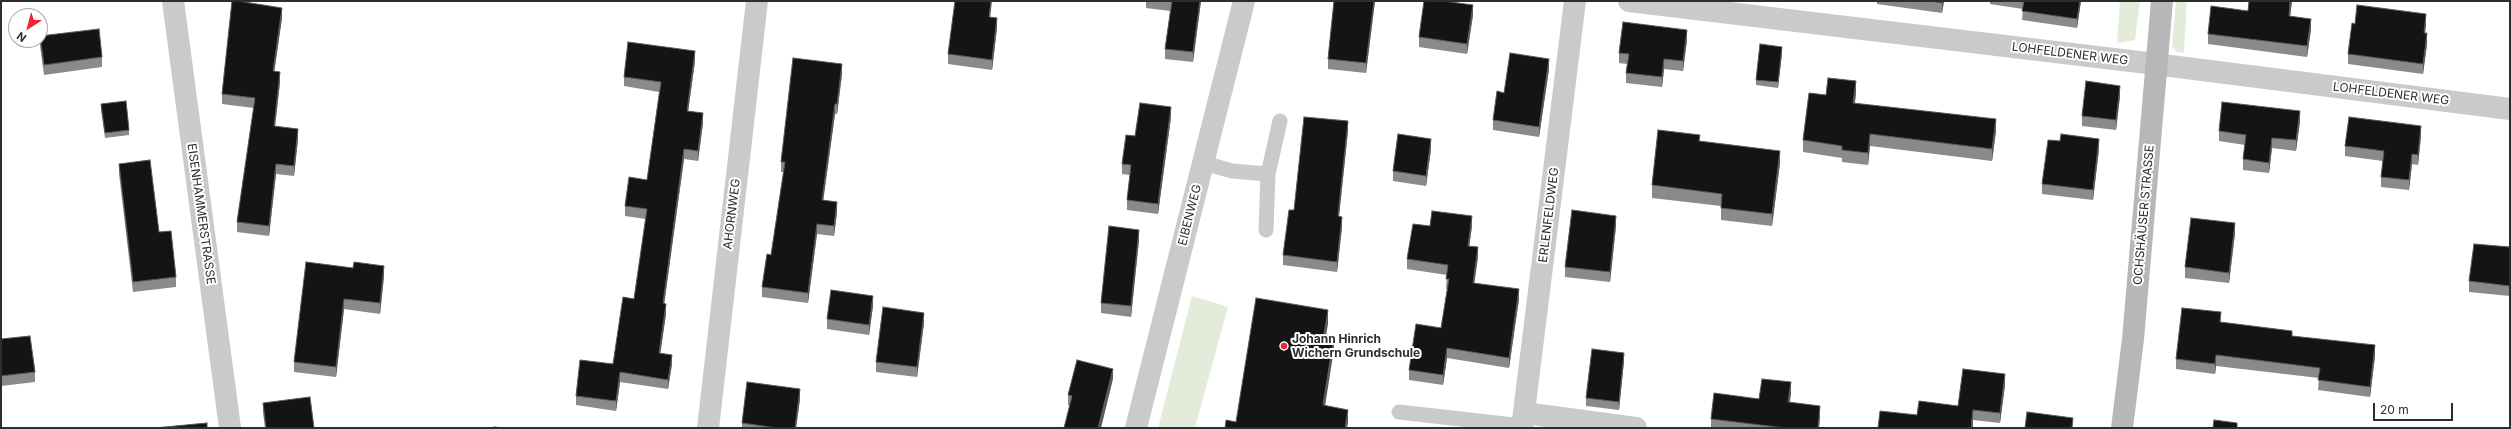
<!DOCTYPE html>
<html>
<head>
<meta charset="utf-8">
<style>
  body { margin:0 }
  #map { position:relative; width:2511px; height:429px; overflow:hidden; background:#fff; font-family:Inter,sans-serif }
  canvas { display:block }
  .frame { position:absolute; inset:0; border:2px solid #2d2d2d; pointer-events:none }
  .north { position:absolute; left:8px; top:8px; width:40px; height:40px; box-sizing:border-box; background:#fff; border:1px solid #ababab; border-radius:50%; rotate:216deg; font-size:11px; font-weight:700; line-height:16px; text-align:center; color:#2d2d2d }
  .north::after { content:''; display:block; margin:auto; width:14px; height:18px; background:#f02432; clip-path:polygon(50% 0,100% 100%,50% 72%,0 100%) }
  .scale { position:absolute; left:2373px; top:403px; width:80px; height:18px; box-sizing:border-box; border:2px solid #2d2d2d; border-top:0; padding-left:5px; font-size:12px; line-height:14px; white-space:nowrap; color:#2d2d2d; -webkit-text-stroke:3px #fff; paint-order:stroke }
</style>
</head>
<body>
<div id="map">
<canvas width="2511" height="429"></canvas>
<div class="frame"></div>
<div class="north">N</div>
<div class="scale">20 m</div>
</div>
<script>
const c = document.querySelector('canvas').getContext('2d');
c.lineJoin = 'round';
function fill(path, color) { c.fillStyle = color; c.fill(path, 'evenodd'); }
const toPath = rows => new Path2D(rows.map(r => 'M' + r).join(''));
function stroke(path, color, width, dash) { c.strokeStyle = color; c.lineWidth = width; c.lineCap = dash ? 'butt' : 'round'; c.setLineDash(dash || []); c.stroke(path); }
function drawText(font, color, halo, rows, align = 'center') {
  c.font = font + ' Inter,sans-serif'; c.lineWidth = 4; c.setLineDash([]); c.textBaseline = 'middle'; c.strokeStyle = halo; c.fillStyle = color; for (const [text, x, y, turn = 0] of rows) {
    c.save(); c.translate(x, y); c.rotate((+turn || 0) * Math.PI / 180); c.textAlign = isNaN(turn) ? turn : align; if (halo) c.strokeText(text, 0, 0); c.fillText(text, 0, 0); c.restore();
  }
}
fill(toPath([
  [2120,1,2140,1,2135,40,2117,43],
  [2176,1,2187,1,2184,53,2177,52,2172,47],
  [1192,296,1228,307,1195,428,1158,428]
]), '#e3ecda');
stroke(toPath([
  [1204,163,1232,171,1268,174,1280,121],
  [1266,230,1268,174],
  [1399,412,1522,426]
]), '#cacaca', 15);
stroke(toPath([
  [173,1,230,428],
  [1629,1,2139,62,2510,109],
  [1524,413,1636,428],
  [708,428,757,1],
  [1136,428,1244,1],
  [1522,428,1575,1]
]), '#cacaca', 22);
stroke(toPath([
  [2122,428,2133,339,2162,1]
]), '#b7b7b7', 22);
fill(toPath([
  [1146,1,1201,1,1193,62,1165,59,1165,49,1170,11,1146,8],
  [1334,1,1375,1,1366,73,1328,69,1328,59],
  [1877,1,1944,1,1942,13,1877,4],
  [1990,1,2081,1,2077,28,2022,20,2023,9,1990,4],
  [2249,1,2292,1,2290,16,2311,29,2307,57,2208,44,2208,34,2248,11],
  [1473,15,1467,54,1419,47,1419,37],
  [990,17,997,28,992,70,948,64,948,54],
  [282,18,274,71,280,82,275,126,298,139,294,176,276,174,269,236,237,232,237,222,254,108,222,104,222,94],
  [2355,24,2426,24,2425,33,2427,44,2423,74,2348,64,2348,54],
  [40,36,102,57,102,67,44,75,40,46],
  [1687,40,1683,71,1664,69,1662,87,1626,83,1626,73,1627,64,1619,63,1619,53],
  [1782,53,1778,88,1756,85,1756,80],
  [695,61,688,111,703,123,698,161,684,159,664,303,666,314,660,353,672,364,668,389,620,382,616,411,576,405,576,396,613,364,634,299,646,219,625,216,625,206,647,180,659,92,624,86,624,77],
  [1549,69,1539,137,1493,130,1493,120,1504,93],
  [842,74,837,114,835,114,823,200,837,212,834,236,817,234,808,303,762,297,762,287,771,255,784,172,781,172,781,162],
  [1856,93,1855,103,1996,131,1992,161,1870,146,1868,165,1842,162,1842,158,1803,152,1803,140,1826,95],
  [2120,96,2116,130,2082,126,2082,116],
  [101,104,129,130,129,135,105,138,101,110],
  [1171,117,1158,214,1127,210,1127,200,1130,175,1122,174,1122,164],
  [2300,121,2296,151,2272,148,2269,173,2243,170,2243,159,2245,145,2219,141,2219,131],
  [1348,131,1339,216,1342,227,1337,272,1283,265,1283,255,1294,210],
  [2421,136,2418,165,2412,164,2409,190,2381,187,2381,177,2383,161,2345,156,2345,146],
  [1700,141,1780,163,1772,226,1721,220,1721,206,1652,198,1652,185],
  [1431,149,1426,186,1393,181,1393,171],
  [2099,149,2093,200,2042,194,2042,184],
  [119,164,159,232,176,277,176,287,133,292,119,174],
  [1430,226,1472,226,1469,246,1478,257,1474,283,1519,299,1509,368,1447,358,1443,385,1409,380,1409,370,1441,328,1447,289,1446,289,1447,275,1407,269,1407,259],
  [1616,226,1610,282,1565,277,1565,267],
  [2235,233,2229,283,2185,278,2185,267],
  [1139,240,1131,317,1101,313,1101,303],
  [2510,247,2510,296,2469,292,2469,281],
  [353,268,384,276,380,314,344,309,336,377,294,372,294,362],
  [873,306,869,335,827,329,827,319],
  [2221,322,2292,336,2375,356,2370,397,2318,390,2319,378,2216,366,2215,374,2176,369,2176,359],
  [924,323,917,377,876,372,876,362],
  [1,339,35,372,35,382,1,386],
  [1624,361,1619,410,1586,406,1586,398],
  [1113,379,1070,406,1068,405,1068,395],
  [2005,385,2000,423,1973,420,1973,428,1878,428,1917,415,1958,406],
  [1791,393,1790,402,1820,416,1819,428,1711,428,1711,419,1759,399],
  [800,399,796,428,742,428,742,423],
  [263,403,314,428,265,428,263,413]
]), '#8a8a8a');
fill(toPath([
  [991,1,992,1,989,27,989,17],
  [1200,1,1201,1,1193,62,1193,52],
  [1374,1,1375,1,1366,73,1366,63],
  [1942,1,1944,1,1942,13],
  [2080,1,2081,1,2077,28,2077,19],
  [2290,1,2292,1,2289,26,2289,16],
  [1473,5,1473,15,1467,54,1467,44],
  [282,8,282,18,273,81,273,71],
  [2426,14,2426,24,2424,43,2424,33],
  [997,18,997,28,992,70,992,60],
  [2311,19,2311,29,2307,57,2307,46],
  [1687,30,1687,40,1683,71,1683,61],
  [2427,33,2427,44,2423,74,2423,64],
  [1782,47,1782,53,1778,88,1778,82],
  [695,51,695,61,687,120,687,111],
  [1549,59,1549,69,1539,137,1539,127],
  [1664,59,1664,69,1662,87,1662,77],
  [842,64,842,74,837,114,837,104],
  [280,72,280,82,274,136,274,126],
  [1856,81,1856,93,1853,115,1853,103],
  [2120,86,2120,96,2116,130,2116,120],
  [835,104,835,114,822,210,822,200],
  [1171,107,1171,117,1158,214,1158,204],
  [2300,111,2300,121,2296,151,2296,140],
  [703,113,703,123,698,161,698,151],
  [1996,119,1996,131,1992,161,1992,149],
  [1348,121,1348,131,1338,226,1338,216],
  [2421,126,2421,136,2418,165,2418,155],
  [298,129,298,139,294,176,294,166],
  [1870,134,1870,146,1868,165,1868,153],
  [2272,138,2272,148,2269,173,2269,163],
  [1431,139,1431,149,1426,186,1426,176],
  [2099,139,2099,149,2093,200,2093,190],
  [684,149,684,159,663,313,663,303],
  [1780,151,1780,163,1772,226,1772,214],
  [2412,154,2412,164,2409,190,2409,180],
  [276,164,276,174,269,236,269,226],
  [837,202,837,212,834,236,834,226],
  [1472,216,1472,226,1468,256,1468,246],
  [1616,216,1616,226,1610,282,1610,272],
  [1342,217,1342,227,1337,272,1337,262],
  [2235,223,2235,233,2229,283,2229,273],
  [817,224,817,234,808,303,808,293],
  [1139,230,1139,240,1131,317,1131,306],
  [1478,247,1478,257,1473,293,1473,283],
  [384,266,384,276,380,314,380,303],
  [1519,289,1519,299,1509,368,1509,358],
  [873,296,873,306,869,335,869,325],
  [344,299,344,309,336,377,336,367],
  [666,304,666,314,659,363,659,353],
  [1328,310,1328,324,1324,347,1324,334],
  [924,313,924,323,917,377,917,367],
  [1334,336,1334,349,1323,419,1323,405],
  [2375,345,2375,356,2370,397,2370,387],
  [1447,348,1447,358,1443,385,1443,375],
  [1624,353,1624,361,1619,410,1619,402],
  [672,355,672,364,668,389,668,380],
  [2216,355,2216,366,2215,374,2215,364],
  [1113,369,1113,379,1101,428,1098,428],
  [620,372,620,382,616,411,616,401],
  [2005,374,2005,385,2000,423,2000,413],
  [1791,382,1791,393,1788,412,1788,402],
  [800,389,800,399,796,428,795,428],
  [1820,406,1820,416,1819,428,1818,428],
  [1348,410,1348,423,1347,428,1345,428],
  [1973,410,1973,428,1971,428]
]), '#5a5a5a');
const building = toPath([
  [232,1,238,1,282,8,273,71,280,72,274,126,298,129,294,166,276,164,269,226,237,222,255,98,222,94,232,1],
  [955,1,991,1,989,17,997,18,992,60,948,54,955,1],
  [1170,1,1200,1,1193,52,1165,49,1172,1,1170,1],
  [1334,1,1374,1,1366,63,1328,59,1334,1],
  [1424,1,1443,1,1473,5,1467,44,1419,37,1424,1],
  [1930,1,1942,1,1942,3,1930,1],
  [2024,1,2080,1,2077,19,2022,11,2024,1],
  [2249,1,2290,1,2289,16,2311,19,2307,46,2208,34,2211,6,2248,11,2249,1],
  [2357,5,2426,14,2424,33,2427,33,2423,64,2348,54,2352,23,2355,24,2357,5],
  [1623,22,1687,30,1683,61,1664,59,1662,77,1626,73,1629,54,1619,53,1623,22],
  [99,29,102,57,44,65,40,36,99,29],
  [628,42,695,51,687,111,703,113,698,151,684,149,663,303,666,304,659,353,672,355,668,380,620,372,616,401,576,396,580,360,613,364,623,297,634,299,647,209,625,206,629,177,647,180,661,82,624,77,628,42],
  [1760,44,1782,47,1778,82,1756,80,1760,44],
  [1510,53,1549,59,1539,127,1493,120,1497,91,1504,93,1510,53],
  [793,58,842,64,837,104,835,104,822,200,837,202,834,226,817,224,808,293,762,287,767,254,771,255,785,162,781,162,793,58],
  [1828,78,1856,81,1853,103,1996,119,1992,149,1870,134,1868,153,1842,150,1842,146,1803,140,1809,93,1826,95,1828,78],
  [2086,81,2120,86,2116,120,2082,116,2086,81],
  [126,101,129,130,105,133,101,104,126,101],
  [2222,102,2300,111,2296,140,2272,138,2269,163,2243,159,2246,135,2219,131,2222,102],
  [1140,103,1171,107,1158,204,1127,200,1131,165,1122,164,1126,135,1135,136,1140,103],
  [1304,117,1348,121,1338,216,1342,217,1337,262,1283,255,1289,210,1294,210,1304,117],
  [2349,117,2421,126,2418,155,2412,154,2409,180,2381,177,2384,151,2345,146,2349,117],
  [1658,130,1700,135,1699,141,1780,151,1772,214,1721,208,1722,194,1652,185,1658,130],
  [1398,134,1431,139,1426,176,1393,171,1398,134],
  [2061,134,2099,139,2093,190,2042,184,2048,140,2060,141,2061,134],
  [150,160,159,232,171,231,176,277,133,282,119,164,150,160],
  [1572,210,1616,216,1610,272,1565,267,1572,210],
  [1432,211,1472,216,1468,246,1478,247,1473,283,1519,289,1509,358,1447,348,1443,375,1409,370,1416,324,1441,328,1449,279,1446,279,1448,265,1407,259,1413,224,1430,226,1432,211],
  [2191,218,2235,223,2229,273,2185,267,2191,218],
  [1109,226,1139,230,1131,306,1101,303,1109,226],
  [2474,244,2510,247,2510,286,2469,281,2474,244],
  [306,262,353,268,354,262,384,266,380,303,344,299,336,367,294,362,306,262],
  [831,290,873,296,869,325,827,319,831,290],
  [1256,298,1328,310,1324,334,1334,336,1323,405,1348,410,1345,428,1225,428,1226,420,1236,422,1256,298],
  [883,307,924,313,917,367,876,362,883,307],
  [2182,308,2221,312,2220,322,2292,331,2292,336,2375,345,2370,387,2318,380,2320,368,2216,355,2215,364,2176,359,2182,308],
  [30,336,35,372,1,376,1,339,30,336],
  [1592,349,1624,353,1619,402,1586,398,1592,349],
  [1077,360,1113,369,1098,428,1064,428,1072,396,1068,395,1077,360],
  [1963,369,2005,374,2000,413,1973,410,1971,428,1878,428,1880,411,1917,415,1919,401,1958,406,1963,369],
  [1762,379,1791,382,1788,402,1820,406,1818,428,1785,428,1711,419,1714,393,1759,399,1762,379],
  [747,382,800,389,795,428,777,428,742,423,747,382],
  [310,397,314,428,266,428,263,403,310,397],
  [2027,412,2073,418,2072,428,2025,428,2027,412],
  [2214,420,2237,423,2237,428,2213,428,2214,420],
  [207,423,207,428,154,428,207,423],
  [494,427,504,428,494,428,494,427]
]);
fill(building, '#141414');
stroke(building, '#5a5a5a', 1);
for (const [x, y, r, color] of [
  [1284,346,4,"#f02432"]
]) { const dot = new Path2D(); dot.arc(x, y, r, 0, 2 * Math.PI); c.fillStyle = color; c.fill(dot); stroke(dot, '#fff', 1.5); }
drawText('12px', '#2d2d2d', '#fff', [
  ["LOHFELDENER WEG",2070,54,7],
  ["LOHFELDENER WEG",2391,94,7],
  ["EISENHAMMERSTRASSE",201,214,82],
  ["AHORNWEG",732,214,-83],
  ["EIBENWEG",1190,215,-76],
  ["ERLENFELDWEG",1549,215,-83],
  ["OCHSHÄUSER STRASSE",2144,215,-85]
]);
drawText('bold 12px', '#2d2d2d', '#fff', [
  ["Johann Hinrich",1292,339],
  ["Wichern Grundschule",1292,353]
], 'left');
</script>
</body>
</html>
